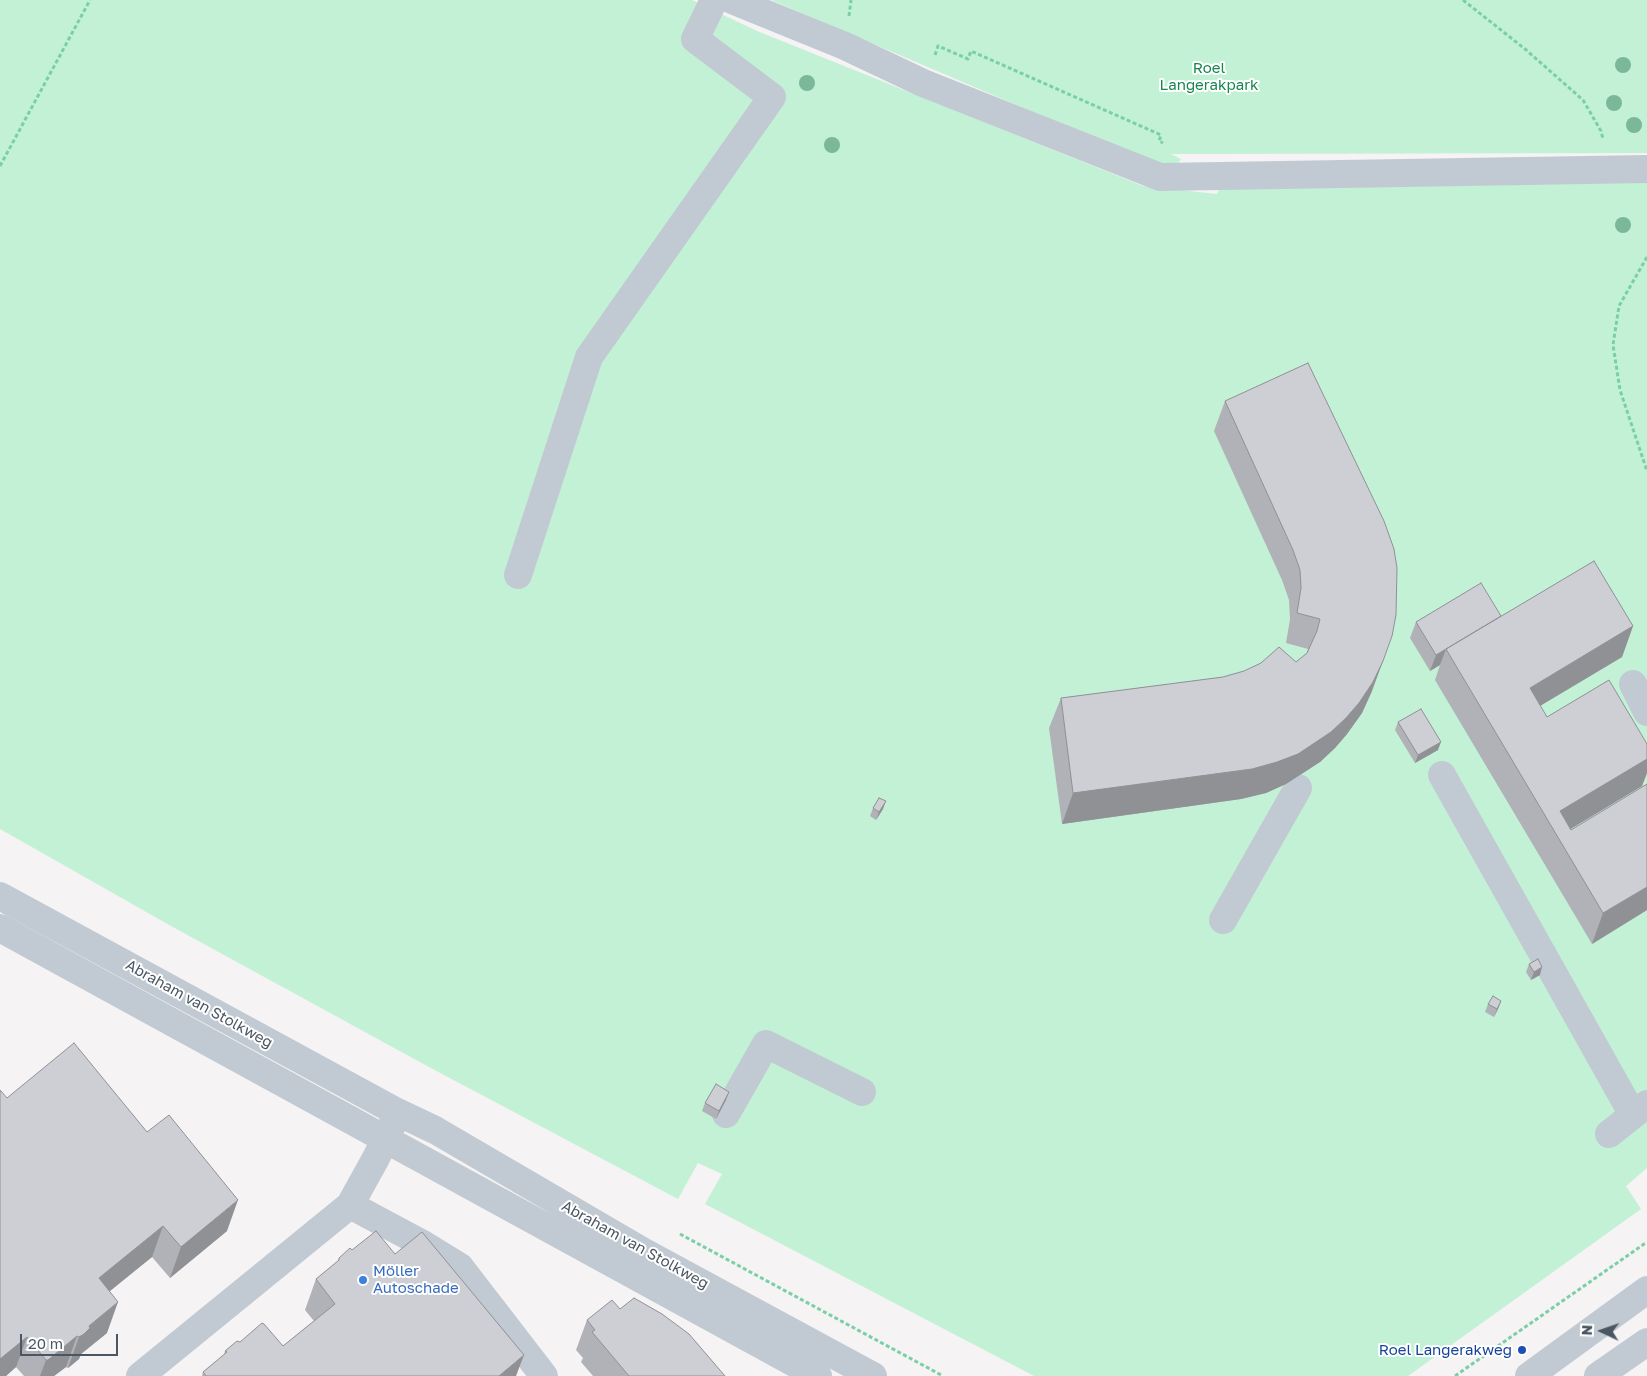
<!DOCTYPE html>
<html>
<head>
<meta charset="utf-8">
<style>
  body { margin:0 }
  #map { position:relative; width:1647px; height:1376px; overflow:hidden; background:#f5f3f3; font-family:"Golos Text",sans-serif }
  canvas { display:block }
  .north { position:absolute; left:1577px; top:1306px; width:50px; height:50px; -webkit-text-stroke:4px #fff; paint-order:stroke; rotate:273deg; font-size:14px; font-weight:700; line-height:20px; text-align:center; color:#4a5661 }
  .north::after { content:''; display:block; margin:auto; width:18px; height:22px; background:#4a5661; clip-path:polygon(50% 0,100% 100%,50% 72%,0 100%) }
  .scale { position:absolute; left:20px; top:1334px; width:98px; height:22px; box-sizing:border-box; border:2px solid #4a5661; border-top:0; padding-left:6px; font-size:15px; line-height:18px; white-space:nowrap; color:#4a5661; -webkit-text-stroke:4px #fff; paint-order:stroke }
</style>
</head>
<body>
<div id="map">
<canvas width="1647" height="1376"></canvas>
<div class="north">N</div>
<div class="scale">20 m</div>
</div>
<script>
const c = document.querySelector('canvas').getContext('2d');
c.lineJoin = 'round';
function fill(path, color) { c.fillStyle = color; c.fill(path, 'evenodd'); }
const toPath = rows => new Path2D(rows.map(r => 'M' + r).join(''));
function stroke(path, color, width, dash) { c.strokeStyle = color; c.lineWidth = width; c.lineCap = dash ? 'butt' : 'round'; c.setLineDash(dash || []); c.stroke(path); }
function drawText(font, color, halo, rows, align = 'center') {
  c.font = font + ' "Golos Text",sans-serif'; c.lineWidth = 4; c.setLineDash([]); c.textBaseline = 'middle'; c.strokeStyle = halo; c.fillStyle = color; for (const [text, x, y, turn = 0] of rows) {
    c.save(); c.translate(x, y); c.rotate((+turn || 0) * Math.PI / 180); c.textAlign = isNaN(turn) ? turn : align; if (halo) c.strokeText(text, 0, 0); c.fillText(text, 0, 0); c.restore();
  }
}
fill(toPath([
  [0,0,692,0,757,31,1143,186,1217,194,1223,182,1647,180,1647,1168,1626,1186,1641,1209,1408,1376,1034,1376,705,1204,722,1174,698,1163,678,1199,429,1067,171,926,0,829],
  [771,0,1647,0,1647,153,1171,154,1181,159,1173,172]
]), '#c3f1d5');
stroke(toPath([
  [1463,0,1525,49,1583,100,1601,131,1603,139],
  [849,16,851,0],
  [935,55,938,46,968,59,971,51,1161,135,1159,141,1163,143],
  [0,166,90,0],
  [1647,257,1619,306,1613,345,1620,390,1647,471],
  [680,1234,943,1376],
  [1455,1376,1647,1242]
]), '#7ad0a6', 3, [4, 2.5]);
stroke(toPath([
  [732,0,845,46,923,83,1160,177,1647,169],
  [518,575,589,357,772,97,695,39,714,0],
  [1633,684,1647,712],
  [1442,775,1633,1115],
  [0,896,397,1112,435,1130,644,1252,873,1376],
  [1223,920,1298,788],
  [0,928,818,1376],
  [726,1114,766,1044,862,1092],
  [1609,1134,1647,1104],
  [350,1205,421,1243,460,1267,544,1376],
  [140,1376,350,1205,376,1158,393,1123],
  [1529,1376,1647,1290],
  [1598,1376,1647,1342]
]), '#c1cad2', 28);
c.fillStyle = '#7bb799';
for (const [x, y] of [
  [1623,65],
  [807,83],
  [1614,103],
  [1634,125],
  [832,145],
  [1623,225]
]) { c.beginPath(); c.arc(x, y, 8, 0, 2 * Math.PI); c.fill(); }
fill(toPath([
  [1225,401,1372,691,1362,713,1347,734,1335,748,1320,762,1286,784,1266,793,1241,799,1062,824,1049,728,1061,698,1223,677,1296,662,1307,653,1308,649,1286,643,1290,619,1289,600,1282,580,1214,431],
  [1501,616,1633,626,1622,657,1540,706,1547,717,1647,744,1647,773,1642,786,1571,829,1647,910,1592,944,1435,680,1440,665,1430,671,1410,638,1416,622],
  [1398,722,1438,750,1415,763,1395,730],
  [873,808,883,809,876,820,870,816],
  [1529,964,1540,975,1531,980,1526,972],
  [1501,1001,1498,1009,1494,1017,1485,1012,1488,1004],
  [7,1098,227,1231,170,1278,152,1257,109,1291,107,1333,81,1354,79,1359,73,1364,68,1368,66,1367,54,1376,24,1376,16,1367,6,1376,0,1376],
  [726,1100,716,1119,702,1111,705,1103],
  [352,1250,395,1254,516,1376,202,1376,203,1372,224,1355,225,1351,240,1342,283,1346,314,1321,305,1310,316,1279,337,1263,339,1258],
  [620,1309,725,1376,593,1376,581,1362,583,1358,576,1350,587,1320]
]), '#b0b2b7');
fill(toPath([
  [1633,626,1622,657,1518,719,1530,688],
  [1446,649,1440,665,1430,671,1436,655],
  [1383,661,1372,691,1362,713,1347,734,1335,748,1320,762,1286,784,1266,793,1241,799,1062,824,1073,793],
  [1441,742,1438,750,1415,763,1418,755],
  [1647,759,1647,773,1642,786,1557,837,1560,811],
  [886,801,883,809,876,820,879,812],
  [1647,887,1647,910,1592,944,1603,913],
  [1542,967,1540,975,1531,980,1534,972],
  [1501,1001,1498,1009,1494,1017,1497,1009],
  [729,1092,726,1100,716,1119,719,1111],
  [238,1200,227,1231,170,1278,181,1247],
  [163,1226,152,1257,88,1309,99,1278],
  [118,1302,107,1333,81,1354,79,1359,68,1368,79,1337,89,1326],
  [77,1336,66,1367,54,1376,40,1376,46,1360],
  [27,1337,16,1367,6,1376,0,1376,0,1359],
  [524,1355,516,1376,499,1376]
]), '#909195');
const building = toPath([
  [1308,363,1384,521,1394,549,1397,568,1396,615,1392,636,1383,661,1373,682,1359,703,1346,718,1331,732,1298,754,1277,762,1252,769,1073,793,1061,698,1223,677,1244,671,1261,663,1279,647,1296,662,1307,653,1317,631,1320,619,1297,613,1301,588,1300,570,1293,550,1225,401,1308,363],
  [1594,561,1633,626,1530,688,1547,717,1609,680,1647,744,1647,759,1560,811,1571,830,1647,784,1647,887,1603,913,1446,649,1594,561],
  [1481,583,1501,616,1436,655,1416,622,1481,583],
  [1421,709,1441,742,1418,755,1398,722,1421,709],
  [879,798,886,801,879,812,873,808,879,798],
  [1538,959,1542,967,1534,972,1529,964,1538,959],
  [1493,996,1501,1001,1497,1009,1488,1004,1493,996],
  [74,1043,147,1132,169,1115,238,1200,181,1247,163,1226,99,1278,118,1302,89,1326,90,1328,84,1334,79,1337,77,1336,48,1360,46,1360,27,1337,0,1359,0,1090,7,1098,74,1043],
  [716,1084,729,1092,719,1111,705,1103,716,1084],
  [376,1231,395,1254,422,1232,524,1355,499,1376,206,1376,203,1372,227,1352,225,1351,237,1341,240,1342,262,1323,264,1324,283,1346,335,1304,316,1279,339,1260,339,1258,350,1248,352,1250,376,1231],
  [634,1298,662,1314,689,1334,725,1376,629,1376,592,1332,595,1330,587,1320,612,1300,620,1309,634,1298]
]);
fill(building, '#cdcfd5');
stroke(building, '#909195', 1);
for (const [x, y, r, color] of [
  [363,1280,5,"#3f7fe0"],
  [1522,1350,5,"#1a4fb4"]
]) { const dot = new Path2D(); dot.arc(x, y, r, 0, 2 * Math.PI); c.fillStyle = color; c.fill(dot); stroke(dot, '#fff', 2); }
drawText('15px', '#17864f', '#fff', [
  ["Roel",1209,68],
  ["Langerakpark",1209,85]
]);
drawText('15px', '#4a5661', '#fff', [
  ["Abraham van Stolkweg",199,1004,29],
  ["Abraham van Stolkweg",635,1245,29]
]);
drawText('15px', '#366cbe', '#fff', [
  ["Möller",373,1271],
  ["Autoschade",373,1288]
], 'left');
drawText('15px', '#164399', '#fff', [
  ["Roel Langerakweg",1512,1350]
], 'right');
</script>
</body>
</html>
